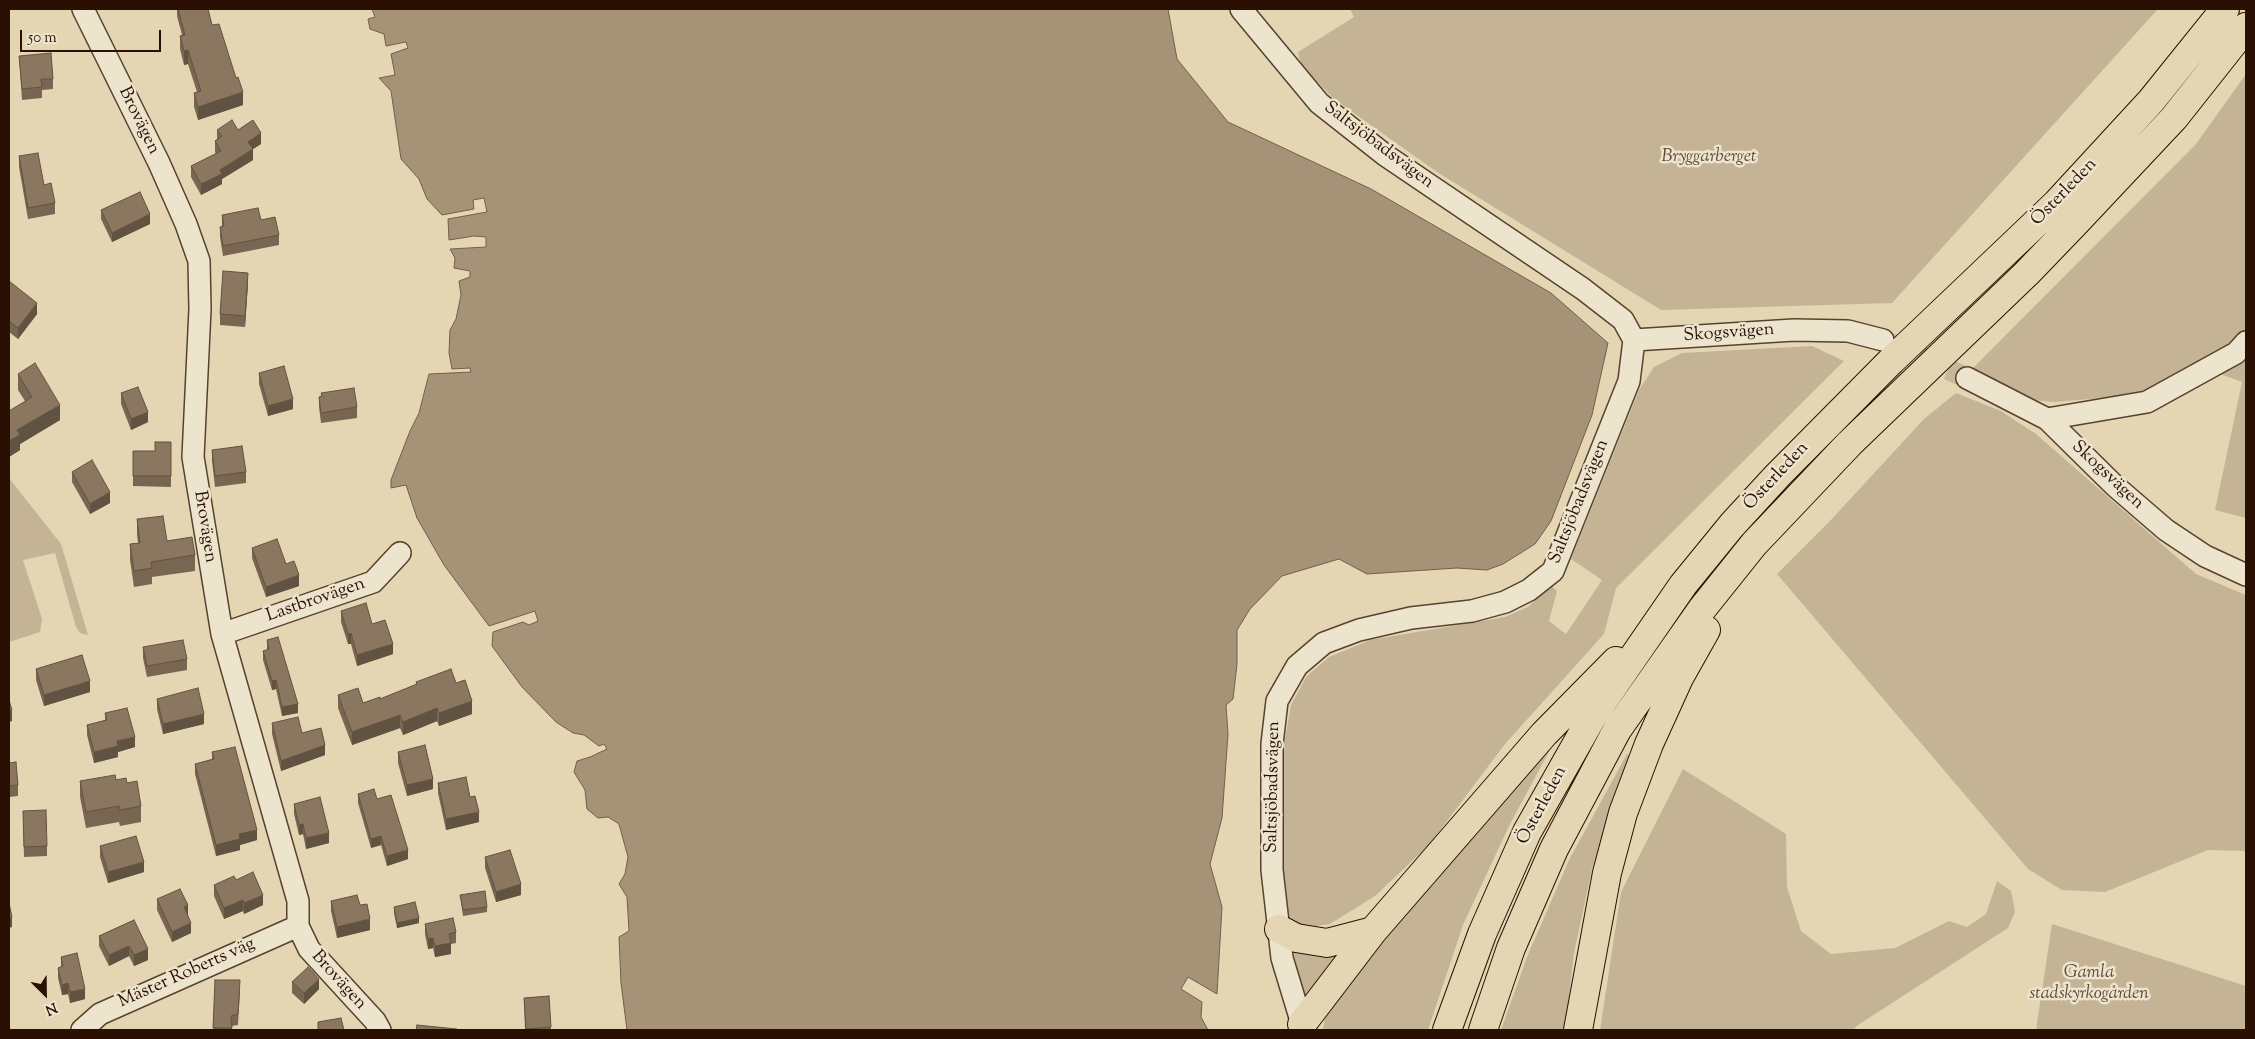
<!DOCTYPE html>
<html>
<head>
<meta charset="utf-8">
<style>
  body { margin:0 }
  #map { position:relative; width:2255px; height:1039px; overflow:hidden; background:#e4d6b3; font-family:"Sorts Mill Goudy",serif }
  canvas { display:block }
  .frame { position:absolute; inset:0; border:10px solid #2a0f03; pointer-events:none }
  .north { position:absolute; left:20px; top:969px; width:50px; height:50px; -webkit-text-stroke:4px #ede4ce; paint-order:stroke; rotate:157deg; font-size:14px; font-weight:700; line-height:20px; text-align:center; color:#2a0f03 }
  .north::after { content:''; display:block; margin:auto; width:18px; height:22px; background:#2a0f03; clip-path:polygon(50% 0,100% 100%,50% 72%,0 100%) }
  .scale { position:absolute; left:20px; top:30px; width:141px; height:22px; box-sizing:border-box; border:2px solid #2a0f03; border-top:0; padding-left:6px; font-size:15px; line-height:18px; white-space:nowrap; color:#2a0f03; -webkit-text-stroke:4px #ede4ce; paint-order:stroke }
</style>
</head>
<body>
<div id="map">
<canvas width="2255" height="1039"></canvas>
<div class="frame"></div>
<div class="north">N</div>
<div class="scale">50 m</div>
</div>
<script>
const c = document.querySelector('canvas').getContext('2d');
c.lineJoin = 'round';
function fill(path, color) { c.fillStyle = color; c.fill(path, 'evenodd'); }
const toPath = rows => new Path2D(rows.map(r => 'M' + r).join(''));
function stroke(path, color, width, dash) { c.strokeStyle = color; c.lineWidth = width; c.lineCap = dash ? 'butt' : 'round'; c.setLineDash(dash || []); c.stroke(path); }
function drawText(font, color, halo, rows, align = 'center') {
  c.font = font + ' "Sorts Mill Goudy",serif'; c.lineWidth = 5; c.setLineDash([]); c.textBaseline = 'middle'; c.strokeStyle = halo; c.fillStyle = color; for (const [text, x, y, turn = 0] of rows) {
    c.save(); c.translate(x, y); c.rotate((+turn || 0) * Math.PI / 180); c.textAlign = isNaN(turn) ? turn : align; if (halo) c.strokeText(text, 0, 0); c.fillText(text, 0, 0); c.restore();
  }
}
fill(toPath([
  [1350,9,2158,9,1892,303,1661,310,1437,172,1334,99,1301,65,1298,52,1354,17],
  [2246,74,2246,330,2231,345,2139,395,2054,402,2031,400,1971,370,2196,144],
  [1812,346,1844,361,1616,588,1604,634,1505,744,1429,845,1375,896,1330,924,1304,928,1291,922,1285,907,1281,793,1285,739,1291,705,1306,677,1329,657,1370,640,1505,617,1528,607,1551,586,1557,591,1549,621,1566,634,1602,580,1571,559,1639,390,1654,367,1682,353],
  [2246,352,2246,518,2215,510,2242,382,2215,372],
  [1956,393,2001,411,2036,434,2196,574,2246,595,2246,851,2208,850,2105,892,2062,890,2028,869,1777,574,1829,522,1924,419],
  [9,478,61,544,88,635,80,633,76,627,55,553,23,560,42,619,40,632,9,642],
  [1548,743,1552,746,1509,826,1463,925,1428,1030,1323,1030,1325,1017,1394,928],
  [1627,754,1632,758,1611,810,1592,869,1574,953,1565,1030,1501,1030,1527,957,1569,860],
  [1683,769,1786,834,1787,887,1801,931,1831,954,1895,948,1949,921,1967,927,1986,914,1997,881,2011,891,2015,912,2008,928,1858,1025,1853,1030,1600,1030,1621,892],
  [2052,924,2246,986,2246,1030,2036,1030],
  [1292,946,1346,949,1306,997,1302,993]
]), '#c4b495');
const water = toPath([
  [372,9,1168,9,1177,59,1228,122,1371,189,1551,293,1608,343,1592,415,1551,521,1535,544,1503,564,1487,570,1457,568,1367,574,1339,559,1282,576,1250,609,1237,630,1237,664,1233,699,1226,705,1228,734,1222,818,1210,864,1222,907,1217,994,1188,977,1181,989,1202,1002,1201,1017,1208,1030,627,1030,621,983,619,937,629,931,627,897,619,884,625,874,628,857,619,824,608,817,598,818,587,809,585,790,574,772,577,761,590,757,607,749,604,744,599,746,584,735,573,733,556,722,522,687,492,646,493,632,523,622,529,625,538,621,535,611,489,626,444,565,417,518,406,485,391,488,391,480,410,431,419,413,429,374,471,372,470,368,452,369,449,353,450,330,456,319,461,295,459,281,470,277,470,271,454,268,455,258,450,249,486,247,486,237,474,236,449,240,448,219,487,212,484,198,473,200,474,209,442,215,427,199,419,179,401,159,391,91,379,78,395,75,391,54,408,48,406,42,386,46,384,34,370,29,368,19,375,17,372,9]
]);
fill(water, '#a59277');
stroke(water, '#745e49', 1);
stroke(toPath([
  [1890,343,1967,378]
]), '#c8b899', 21, [21, 11]);
const minor = toPath([
  [83,9,159,163,186,224,199,261,200,309,193,457,222,634,298,901,298,926,309,949,375,1021,380,1030],
  [1241,9,1319,103,1385,155,1583,289,1623,320,1634,340,1629,381,1553,571,1529,590,1505,602,1472,611,1411,618,1359,630,1324,643,1297,666,1277,701,1272,744,1272,870,1282,958,1302,1024],
  [1634,340,1794,330,1848,331,1883,340],
  [1967,378,2047,419,2115,486,2166,530,2205,556,2246,575],
  [2047,419,2147,402,2236,353,2246,342],
  [222,634,373,582,400,553],
  [82,1030,100,1014,298,926]
]);
const motorway = toPath([
  [1279,929,1296,938,1327,943,1373,931],
  [1302,1024,1373,931,1544,734,1616,661],
  [1447,1030,1482,934,1527,832,1592,717,1683,585,1732,525,1778,475,1891,361,2057,203,2151,101,2225,9],
  [1483,1030,1511,948,1554,849,1617,730,1702,609,1754,544,1850,443,2027,273,2077,221,2174,118,2246,27],
  [1578,1030,1607,873,1623,813,1649,744,1679,678,1706,630]
]);
stroke(minor, '#58412f', 24);
stroke(motorway, '#2a0f03', 30);
stroke(minor, '#ede4ce', 21);
stroke(motorway, '#e4d6b3', 28);
fill(toPath([
  [177,9,208,9,212,25,243,105,198,120,194,107,194,93,197,92,188,64,184,65,180,49,180,36,182,35,177,16],
  [19,56,53,79,53,89,42,90,42,98,22,100],
  [217,130,238,130,261,144,253,149,253,160,222,179,222,184,201,195,191,177,191,166,216,154,215,152,215,141,217,140],
  [19,156,44,185,55,203,55,214,28,219,19,167],
  [101,210,150,224,112,242,101,219],
  [222,215,261,220,279,235,279,245,223,256,220,237,220,227,222,226],
  [9,281,37,314,18,339,9,332],
  [248,283,245,327,220,325,220,314],
  [259,373,293,409,268,416,259,384],
  [18,374,60,420,20,444,20,450,9,457,25,401,18,390],
  [121,393,148,422,131,430,121,404],
  [321,393,357,407,357,418,321,423,319,407,319,397,321,396],
  [171,442,171,487,133,486,133,451,155,451],
  [212,450,246,472,246,483,215,487,212,461],
  [72,472,110,503,90,514,72,482],
  [137,519,167,541,195,555,195,571,152,577,152,584,134,587,130,560,130,544,138,543,137,535],
  [252,548,286,564,299,586,266,597,252,558],
  [341,611,372,624,393,654,357,666,351,644,348,644,341,622],
  [267,640,298,713,282,716,276,689,272,690,263,660,263,651,267,650],
  [143,647,187,659,187,670,147,677,143,658],
  [36,669,90,692,44,706,36,680],
  [416,682,456,683,472,714,439,726,437,721,403,735,400,728,352,745,338,708,338,695,363,703,380,699,416,685],
  [157,699,204,724,163,734,157,709],
  [105,713,135,747,118,752,118,757,94,763,87,735,87,725,105,720],
  [272,723,302,733,325,755,281,771,272,734],
  [212,752,257,840,240,845,240,850,216,856,195,774,195,764,212,759],
  [398,752,433,789,407,796,398,763],
  [9,763,18,785,18,796,9,797],
  [116,780,127,783,141,806,141,822,120,826,119,822,86,828,80,797,80,781],
  [438,783,470,797,479,822,446,830,438,793],
  [358,794,377,799,408,859,387,866,381,845,371,848,358,803],
  [294,804,329,843,306,849,303,834,299,835,294,814],
  [23,811,47,846,47,856,24,857],
  [100,846,144,872,108,883,100,857],
  [485,857,521,895,496,902,485,868],
  [214,885,263,905,244,914,243,911,224,919,214,896],
  [460,895,487,907,487,912,463,916],
  [157,899,188,915,191,933,172,942,157,910],
  [331,901,360,905,370,930,337,938,331,911],
  [394,907,419,923,397,928,394,913],
  [134,920,148,960,134,966,129,956,109,966,99,946,99,936],
  [425,924,456,932,456,943,451,944,451,954,435,957,433,948,428,949,425,934],
  [61,957,85,999,70,1003,68,994,62,995,58,978,58,968,61,967],
  [215,980,240,991,238,1025,232,1026,232,1030,213,1030],
  [292,982,319,989,304,1004,292,993],
  [549,996,551,1030,525,1030,524,998]
]), '#786552');
fill(toPath([
  [188,50,188,64,184,65,184,51],
  [243,92,243,105,198,120,198,107],
  [261,133,261,144,253,149,253,160,222,179,222,184,201,195,201,184,220,170,248,142],
  [150,214,150,224,112,242,112,233],
  [248,273,248,283,245,327,245,316],
  [37,303,37,314,18,339,18,328],
  [293,399,293,409,268,416,268,406],
  [60,405,60,420,20,444,20,450,9,457,9,441,17,430],
  [148,412,148,422,131,430,131,419],
  [110,492,110,503,90,514,90,504],
  [299,575,299,586,266,597,266,587],
  [351,633,351,644,348,644,348,634],
  [393,644,393,654,357,666,357,655],
  [276,680,276,689,272,690,272,681],
  [90,681,90,692,44,706,44,695],
  [472,701,472,714,439,726,439,713],
  [298,704,298,713,282,716,282,707],
  [437,708,437,721,403,735,403,722],
  [12,710,12,721,9,722,9,711],
  [204,714,204,724,163,734,163,724],
  [400,715,400,728,352,745,352,732],
  [135,737,135,747,118,752,118,757,94,763,94,752,117,741],
  [325,745,325,755,281,771,281,761],
  [433,779,433,789,407,796,407,785],
  [479,812,479,822,446,830,446,819],
  [303,824,303,834,299,835,299,825],
  [257,830,257,840,240,845,240,850,216,856,216,845,239,834],
  [329,833,329,843,306,849,306,838],
  [381,836,381,845,371,848,371,839],
  [408,850,408,859,387,866,387,856],
  [144,862,144,872,108,883,108,872],
  [521,884,521,895,496,902,496,892],
  [263,895,263,905,244,914,244,903],
  [243,900,243,911,224,919,224,908],
  [188,905,188,916,184,907],
  [12,917,12,927,9,928,9,918],
  [419,918,419,923,397,928,397,923],
  [370,919,370,930,337,938,337,927],
  [191,923,191,933,172,942,172,932],
  [433,938,433,948,428,949,428,939],
  [451,943,451,954,435,957,435,946],
  [129,946,129,956,109,966,109,955],
  [148,949,148,960,134,966,134,955],
  [319,979,319,989,304,1004,304,993],
  [68,983,68,994,62,995,62,985],
  [85,989,85,999,70,1003,70,992]
]), '#615342');
const building = toPath([
  [178,9,208,9,212,25,219,24,236,78,238,77,243,92,198,107,194,93,201,91,188,50,184,51,180,36,185,35,178,9],
  [51,53,53,79,41,79,42,87,22,89,19,56,51,53],
  [232,120,238,130,253,120,261,133,248,142,253,149,220,170,222,174,201,184,191,166,221,151,215,141,222,136,217,130,232,120],
  [38,153,44,185,51,183,55,203,28,208,19,156,38,153],
  [140,192,150,214,112,233,101,210,140,192],
  [258,208,261,220,275,217,279,235,223,246,220,227,224,226,222,215,258,208],
  [223,271,248,273,245,316,220,314,223,271],
  [9,281,37,303,18,328,9,321,9,281],
  [35,363,60,405,17,430,20,435,9,441,9,411,32,397,18,374,35,363],
  [284,366,293,399,268,406,259,373,284,366],
  [138,387,148,412,131,419,121,393,138,387],
  [354,388,357,407,321,413,319,397,322,396,321,393,354,388],
  [155,442,171,442,171,476,133,476,133,451,155,451,155,442],
  [242,446,246,472,215,476,212,450,242,446],
  [92,460,110,492,90,504,72,472,92,460],
  [163,516,167,541,192,537,195,555,151,562,152,568,134,571,130,544,140,543,137,519,163,516],
  [277,539,286,564,294,561,299,575,266,587,252,548,277,539],
  [366,603,372,624,385,620,393,644,357,655,351,633,348,634,341,611,366,603],
  [278,637,298,704,282,707,276,680,272,681,263,651,269,649,267,640,278,637],
  [183,640,187,659,147,666,143,647,183,640],
  [82,655,90,681,44,695,36,669,82,655],
  [451,669,456,683,465,680,472,701,439,713,437,708,403,722,400,715,352,732,338,695,358,688,363,703,380,697,380,699,417,684,416,682,451,669],
  [198,688,204,714,163,724,157,699,198,688],
  [9,700,12,710,9,711,9,700],
  [127,708,135,737,117,741,118,746,94,752,87,725,107,720,105,713,127,708],
  [298,717,302,733,321,728,325,745,281,761,272,723,298,717],
  [425,745,433,779,407,785,398,752,425,745],
  [235,747,257,830,239,834,240,839,216,845,195,764,214,759,212,752,235,747],
  [16,762,18,785,9,786,9,763,16,762],
  [115,775,116,780,126,778,127,783,137,781,141,806,120,810,119,806,86,812,80,781,115,775],
  [466,777,470,797,475,796,479,812,446,819,438,783,466,777],
  [374,789,377,799,391,795,408,850,387,856,381,836,371,839,358,794,374,789],
  [320,797,329,833,306,838,303,824,299,825,294,804,320,797],
  [46,810,47,846,24,847,23,811,46,810],
  [136,836,144,862,108,872,100,846,136,836],
  [510,850,521,884,496,892,485,857,510,850],
  [253,872,263,895,244,903,243,900,224,908,214,885,234,876,236,880,253,872],
  [180,889,188,905,184,907,191,923,172,932,157,899,180,889],
  [485,891,487,907,463,910,460,895,485,891],
  [357,895,360,905,367,904,370,919,337,927,331,901,357,895],
  [415,902,419,918,397,923,394,907,415,902],
  [9,903,12,917,9,918,9,903],
  [453,918,456,932,449,934,451,943,435,946,433,938,428,939,425,924,453,918],
  [134,920,148,949,134,955,129,946,109,955,99,936,134,920],
  [77,953,85,989,70,992,68,983,62,985,58,968,63,966,61,957,77,953],
  [308,967,319,979,304,993,292,982,308,967],
  [215,980,240,980,238,1014,231,1016,232,1028,213,1028,215,980],
  [549,996,551,1027,526,1029,524,998,549,996],
  [341,1018,344,1030,318,1030,318,1022,341,1018],
  [417,1025,457,1029,457,1030,416,1030,417,1025]
]);
fill(building, '#8b765f');
stroke(building, '#615342', 1);
drawText('18px', '#2a0f03', '#ede4ce', [
  ["Brovägen",138,121,64],
  ["Saltsjöbadsvägen",1378,146,37],
  ["Österleden",2065,193,-46],
  ["Skogsvägen",1729,334,-4],
  ["Skogsvägen",2107,476,43],
  ["Österleden",1777,477,-47],
  ["Saltsjöbadsvägen",1580,502,-68],
  ["Brovägen",204,527,81],
  ["Lastbrovägen",316,601,-19],
  ["Saltsjöbadsvägen",1274,787,-89],
  ["Österleden",1543,806,-62],
  ["Mäster Roberts väg",187,974,-24],
  ["Brovägen",338,981,48]
]);
drawText('italic 18px', '#604936', '#ede4ce', [
  ["Bryggarberget",1709,158],
  ["Gamla",2089,974],
  ["stadskyrkogården",2089,995]
]);
</script>
</body>
</html>
